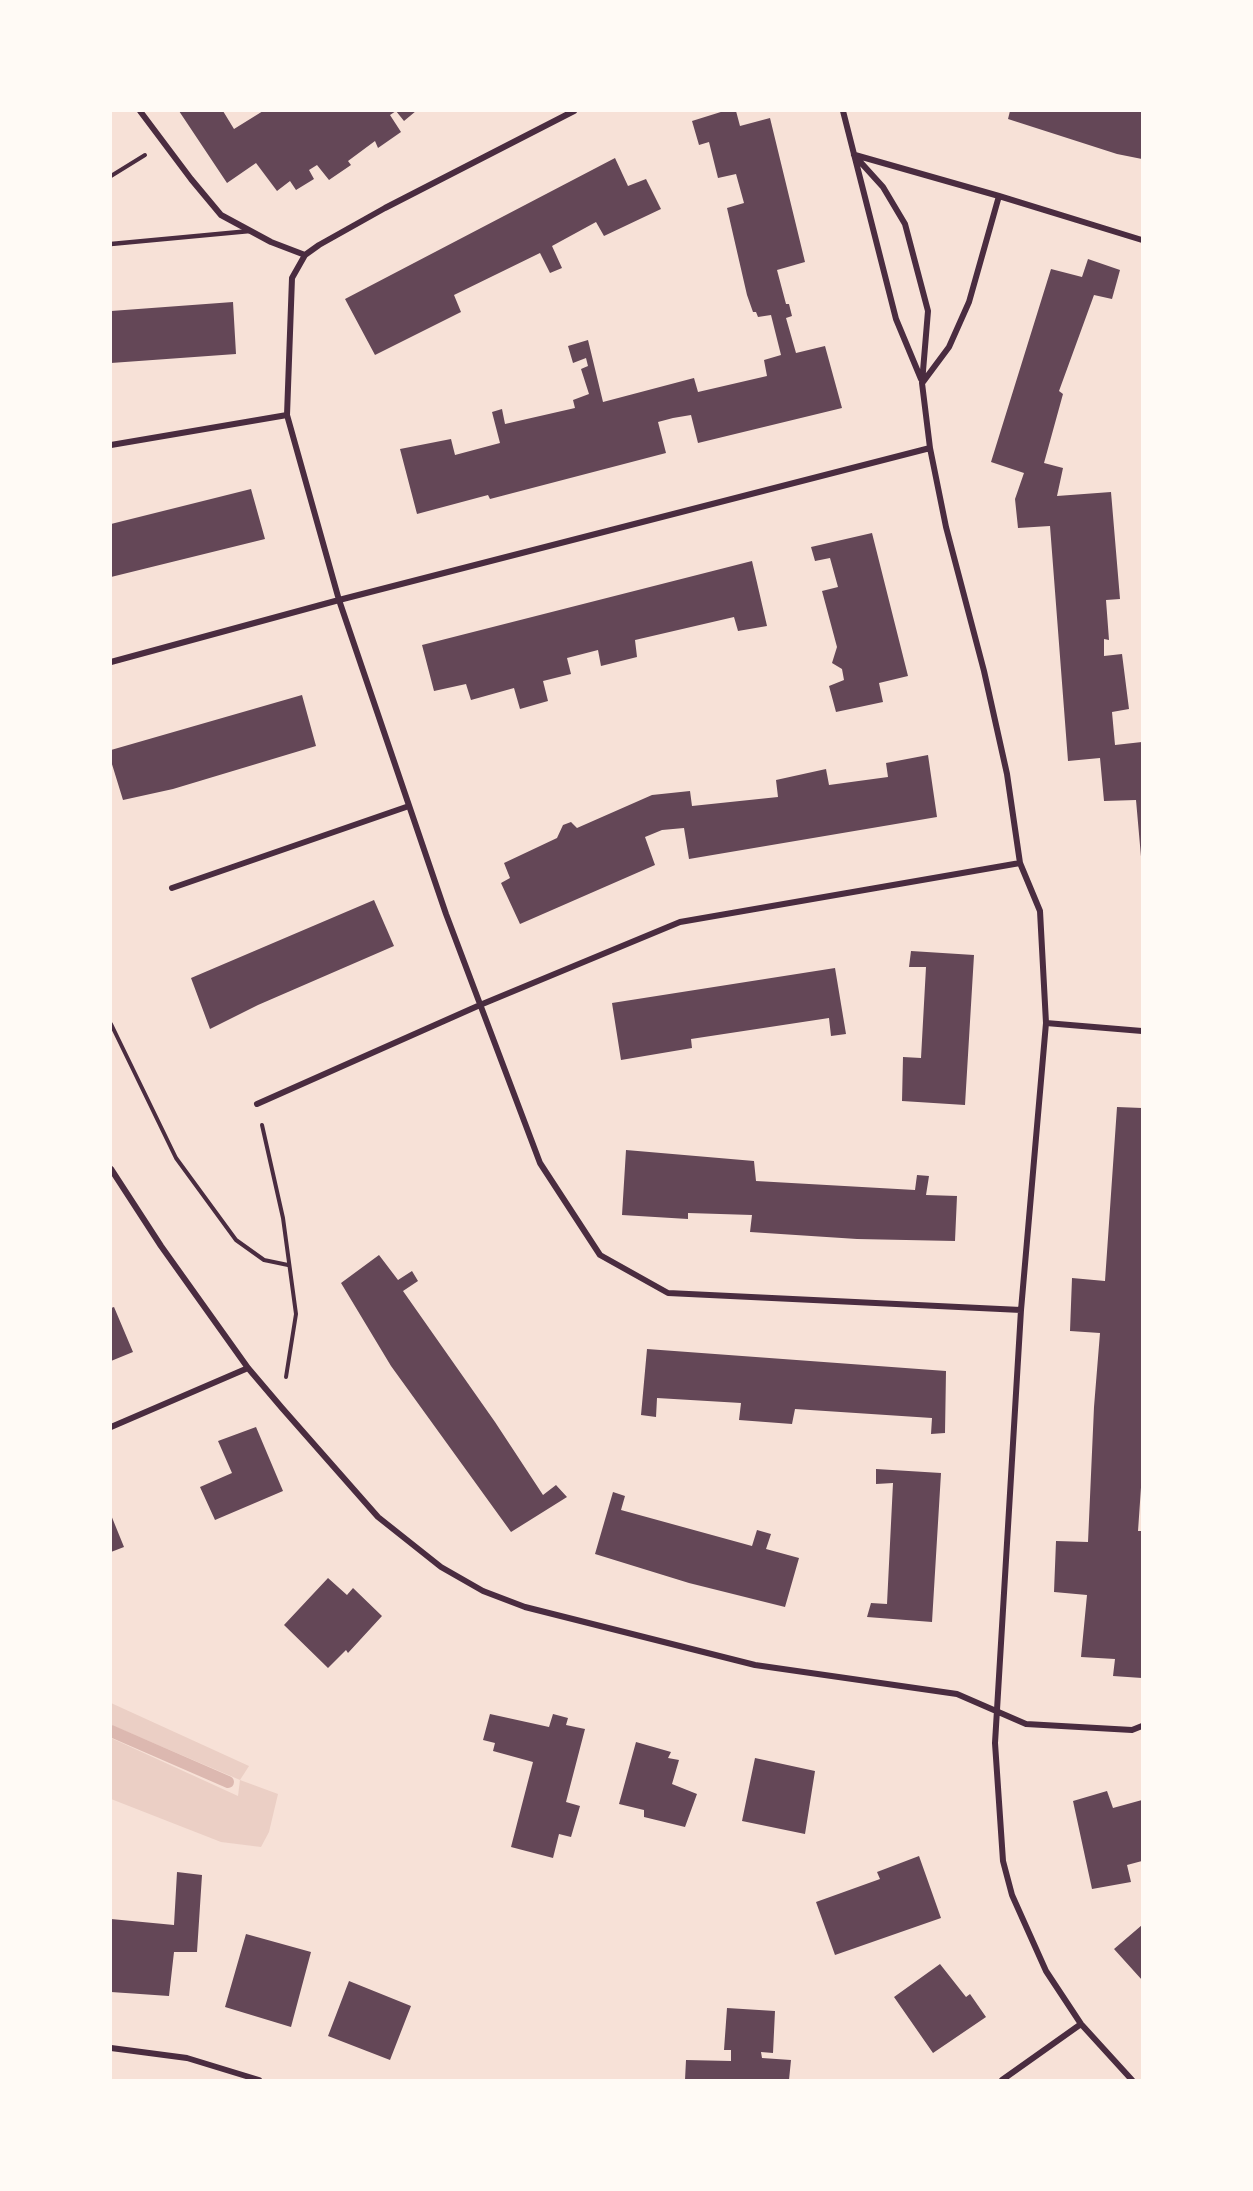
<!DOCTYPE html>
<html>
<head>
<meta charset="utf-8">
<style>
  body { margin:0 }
  #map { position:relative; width:1253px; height:2191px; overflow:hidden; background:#f7e1d7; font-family:"Sofia Sans Condensed",sans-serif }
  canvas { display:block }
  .frame { position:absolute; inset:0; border:112px solid #fffaf5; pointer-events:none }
</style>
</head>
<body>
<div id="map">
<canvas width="1253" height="2191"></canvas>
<div class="frame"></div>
</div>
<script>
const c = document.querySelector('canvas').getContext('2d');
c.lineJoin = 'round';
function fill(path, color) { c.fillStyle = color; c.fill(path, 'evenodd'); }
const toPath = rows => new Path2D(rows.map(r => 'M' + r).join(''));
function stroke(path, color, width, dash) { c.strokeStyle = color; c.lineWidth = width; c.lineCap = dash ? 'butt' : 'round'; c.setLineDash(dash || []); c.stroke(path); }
fill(toPath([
  [111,1703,249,1766,240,1780,278,1794,269,1832,261,1847,221,1842,111,1799,111,1738,238,1796,240,1780,111,1725]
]), '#ebcfc5');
stroke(toPath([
  [111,1731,228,1782]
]), '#dcb8b0', 12);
fill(toPath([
  [179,111,223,111,234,129,263,111,396,111,390,115,401,132,378,148,375,141,348,161,351,165,329,180,317,165,309,170,314,179,296,190,290,181,277,191,256,163,227,183],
  [396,111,416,111,404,121],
  [724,111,736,111,740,126,770,118,805,262,777,270,786,304,789,304,792,316,786,318,796,353,825,346,842,408,698,443,691,415,673,418,658,422,666,453,490,499,488,495,417,514,400,449,451,439,455,455,500,443,492,412,502,409,505,424,575,408,573,400,589,394,581,369,588,366,586,358,573,363,568,346,588,340,603,402,694,378,698,392,767,376,764,360,781,355,771,315,758,317,756,312,753,312,747,295,727,208,744,203,736,174,718,178,709,142,699,145,692,121],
  [1010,111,1142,111,1142,159,1117,154,1008,119],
  [615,158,628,186,646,179,661,209,604,236,596,222,552,246,562,268,550,273,540,253,454,295,461,312,375,355,345,299],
  [1088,259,1120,270,1112,299,1094,295,1059,391,1063,394,1044,463,1063,468,1057,496,1111,492,1120,599,1106,600,1109,640,1104,639,1104,656,1122,654,1129,709,1112,712,1115,745,1142,742,1142,868,1136,800,1104,801,1100,758,1068,761,1050,526,1018,528,1015,499,1024,473,991,462,1051,269,1082,277],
  [233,302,236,354,111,363,111,311],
  [251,489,265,539,111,577,111,524],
  [872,533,908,676,879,683,883,702,836,712,829,686,844,680,842,669,832,663,837,647,822,591,838,587,830,558,815,561,811,547],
  [752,561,767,626,738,631,734,617,635,640,637,657,601,666,598,650,567,658,571,674,543,681,548,701,520,709,514,688,471,700,466,684,434,691,422,645],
  [302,695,316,746,173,789,123,800,111,761,111,750],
  [928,755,937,817,689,859,684,828,662,830,645,837,655,865,520,924,501,883,510,878,504,863,557,838,563,825,571,822,577,828,652,795,690,791,692,806,778,797,776,780,826,769,829,785,888,777,886,763],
  [374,900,394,946,258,1005,210,1029,191,978],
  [911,951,974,955,965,1105,902,1101,903,1057,921,1058,926,967,909,967],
  [835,968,846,1034,831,1036,829,1018,691,1039,692,1048,621,1060,612,1003],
  [1117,1107,1142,1108,1142,1473,1138,1531,1142,1531,1142,1678,1113,1676,1115,1659,1081,1657,1087,1595,1054,1592,1056,1541,1088,1542,1094,1407,1100,1333,1070,1331,1072,1278,1105,1281],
  [626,1150,754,1161,756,1181,915,1190,917,1175,929,1176,926,1195,957,1196,955,1241,857,1239,750,1232,752,1215,688,1213,688,1219,622,1215],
  [379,1255,398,1280,412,1271,418,1281,403,1291,495,1422,543,1495,556,1485,567,1497,511,1532,391,1366,341,1283],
  [114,1307,133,1352,111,1361,111,1308],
  [647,1349,946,1371,945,1433,931,1434,932,1418,795,1409,792,1424,739,1420,741,1403,657,1398,656,1417,641,1415],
  [256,1427,283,1491,215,1520,200,1487,232,1473,218,1441],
  [876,1469,941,1473,932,1622,867,1617,871,1603,887,1604,893,1483,876,1484],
  [613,1492,625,1496,621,1510,752,1546,757,1530,771,1534,766,1549,799,1558,785,1607,689,1583,595,1554],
  [111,1515,124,1547,111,1552],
  [328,1578,347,1595,353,1588,382,1616,348,1653,346,1650,328,1668,284,1625],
  [490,1714,549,1727,553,1714,568,1718,566,1725,585,1729,566,1802,580,1806,571,1837,559,1834,553,1858,511,1847,533,1762,493,1751,495,1743,483,1740],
  [636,1742,671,1752,668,1758,679,1760,672,1784,697,1794,685,1827,644,1817,644,1810,619,1804],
  [755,1758,815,1771,805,1834,742,1821],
  [1107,1791,1113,1808,1142,1800,1142,1861,1127,1865,1131,1882,1092,1889,1073,1801],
  [919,1856,941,1918,835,1955,816,1902,880,1879,877,1872],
  [177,1872,202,1875,197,1952,174,1952,169,1996,111,1992,111,1919,174,1925],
  [1142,1925,1142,1980,1114,1949],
  [246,1934,311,1952,291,2027,225,2007],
  [940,1964,966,1997,970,1994,986,2017,933,2053,894,1997],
  [349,1981,411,2006,390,2060,328,2036],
  [727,2008,775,2011,773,2053,761,2052,762,2058,791,2060,789,2080,685,2080,686,2060,731,2061,731,2050,724,2050]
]), '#644757');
stroke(toPath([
  [111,176,145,155],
  [111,1024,176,1158,236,1240,264,1260,288,1265],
  [262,1125,283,1218,296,1314,286,1377]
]), '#4a2c40', 4);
stroke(toPath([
  [111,244,250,231]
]), '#4a2c40', 4.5);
stroke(toPath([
  [140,111,191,179,221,215,271,242,305,255],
  [574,111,385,208,319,245,305,255,292,278,287,415,339,600,446,914,540,1163,600,1255,668,1293,1021,1310],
  [843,111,896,319,921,379],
  [854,155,883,187,905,224,928,311,922,383,930,448,946,527,984,671,1007,774,1020,863,1040,911,1046,1023,1021,1310,995,1743,1003,1861,1012,1895,1046,1971,1081,2024,1132,2080],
  [855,155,999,196,1142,240],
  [923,382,949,347,969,302,999,196],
  [111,445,287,415],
  [111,662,339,600,930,448],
  [172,888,409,806],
  [1046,1023,1142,1031],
  [257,1104,480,1005,680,922,1020,863],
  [111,1169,161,1246,248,1368,282,1408,378,1517,441,1567,483,1591,525,1607,755,1665,957,1694,1026,1724,1132,1730,1142,1726],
  [111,1427,248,1368],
  [111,2048,187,2058,259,2080],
  [1002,2080,1081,2024]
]), '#4a2c40', 6);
</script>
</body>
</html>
